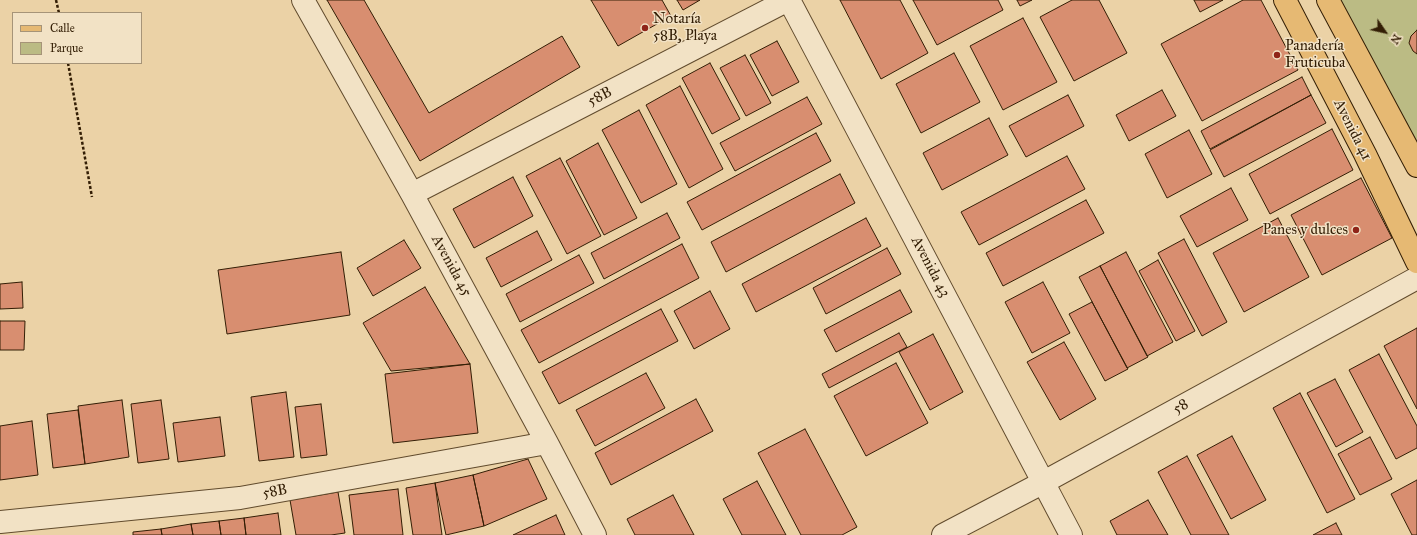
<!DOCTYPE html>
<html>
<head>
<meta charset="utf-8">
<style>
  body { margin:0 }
  #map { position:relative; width:1417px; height:535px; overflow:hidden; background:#ebd2a6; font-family:"IM FELL Great Primer",serif }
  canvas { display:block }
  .legend { position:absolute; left:12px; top:12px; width:130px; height:52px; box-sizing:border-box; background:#f2e2c5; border:1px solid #a69478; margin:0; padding:5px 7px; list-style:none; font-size:12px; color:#331e05 }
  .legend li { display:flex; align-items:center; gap:8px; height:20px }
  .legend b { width:20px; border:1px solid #a69478 }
  .north { position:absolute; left:1365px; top:12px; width:40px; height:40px; -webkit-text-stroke:3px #f2e2c5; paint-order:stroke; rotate:124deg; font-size:11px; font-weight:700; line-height:16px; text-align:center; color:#331e05 }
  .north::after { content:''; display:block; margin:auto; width:14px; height:18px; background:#331e05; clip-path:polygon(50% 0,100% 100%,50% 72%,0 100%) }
</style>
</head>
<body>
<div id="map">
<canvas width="1417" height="535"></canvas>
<ul class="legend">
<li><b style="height:5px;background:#e6b973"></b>Calle</li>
<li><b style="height:11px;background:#bbbb84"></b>Parque</li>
</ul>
<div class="north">N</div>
</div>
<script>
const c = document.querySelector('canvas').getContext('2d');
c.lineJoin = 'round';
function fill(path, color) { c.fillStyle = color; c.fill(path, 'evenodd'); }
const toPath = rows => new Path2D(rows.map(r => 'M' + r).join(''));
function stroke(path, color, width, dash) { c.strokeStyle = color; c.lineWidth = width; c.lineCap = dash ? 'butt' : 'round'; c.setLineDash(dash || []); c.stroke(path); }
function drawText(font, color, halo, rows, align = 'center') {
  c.font = font + ' "IM FELL Great Primer",serif'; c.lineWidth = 3; c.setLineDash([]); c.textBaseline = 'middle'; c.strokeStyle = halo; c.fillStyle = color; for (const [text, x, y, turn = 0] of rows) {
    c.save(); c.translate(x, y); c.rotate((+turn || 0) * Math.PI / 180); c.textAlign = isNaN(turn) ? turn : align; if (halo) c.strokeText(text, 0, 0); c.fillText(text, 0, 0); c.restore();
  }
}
fill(toPath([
  [1328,0,1417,0,1417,166]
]), '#bbbb84');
const building = toPath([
  [327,0,364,0,429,113,562,36,580,67,420,161,327,0],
  [591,0,662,0,671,16,618,46,591,0],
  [677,0,700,0,683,10,677,0],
  [840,0,900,0,928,53,881,79,840,0],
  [913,0,998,0,1003,10,937,45,913,0],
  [1017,0,1032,0,1020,6,1017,0],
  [1072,0,1099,0,1127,53,1074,81,1040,17,1072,0],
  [1194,0,1223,0,1200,12,1194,0],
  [1243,0,1261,0,1298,70,1202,121,1161,44,1243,0],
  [1023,18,1057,82,1003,110,970,46,1023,18],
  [1417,30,1417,54,1413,51,1409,43,1411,36,1417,30],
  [777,41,799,82,772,96,750,55,777,41],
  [954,53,980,102,921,133,896,84,954,53],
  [745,55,771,103,746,116,720,68,745,55],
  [710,63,740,119,712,134,682,78,710,63],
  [1302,77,1311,95,1210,149,1201,131,1302,77],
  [680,86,723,169,689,188,646,105,680,86],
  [1162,90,1176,116,1129,141,1116,115,1162,90],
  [1068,95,1084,126,1026,157,1009,126,1068,95],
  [1311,95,1326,123,1224,177,1210,150,1311,95],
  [807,97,822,124,735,171,720,143,807,97],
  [639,110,677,184,641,203,602,130,639,110],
  [989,118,1008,155,942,190,923,153,989,118],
  [1332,129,1353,170,1270,214,1249,174,1332,129],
  [1189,130,1212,174,1167,198,1145,154,1189,130],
  [816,133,831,161,702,230,687,202,816,133],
  [598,143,637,218,604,235,566,161,598,143],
  [1067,156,1085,189,979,245,961,212,1067,156],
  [560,158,601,236,567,254,526,176,560,158],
  [840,174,855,203,726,272,711,242,840,174],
  [513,177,533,216,474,248,453,209,513,177],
  [1361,178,1392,238,1322,275,1291,215,1361,178],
  [1231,188,1248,220,1197,247,1180,216,1231,188],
  [1086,200,1104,233,1003,286,986,253,1086,200],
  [667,213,680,238,604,279,591,253,667,213],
  [866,218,881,246,756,312,742,284,866,218],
  [1278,218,1309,277,1244,312,1213,253,1278,218],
  [537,231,552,260,501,287,486,258,537,231],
  [1184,239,1227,322,1202,336,1158,253,1184,239],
  [404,240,421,268,373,296,357,268,404,240],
  [682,244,699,278,539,363,521,330,682,244],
  [887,248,901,274,826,314,813,288,887,248],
  [341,252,350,315,227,334,218,270,341,252],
  [1126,252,1173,342,1147,356,1100,266,1126,252],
  [579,255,594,283,520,322,506,294,579,255],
  [1158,260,1195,331,1176,341,1139,271,1158,260],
  [1100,266,1148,357,1127,368,1079,277,1100,266],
  [22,282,23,308,0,309,0,284,22,282],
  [1043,282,1070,333,1032,353,1005,302,1043,282],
  [425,287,470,364,391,371,363,323,425,287],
  [900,290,912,312,836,352,824,330,900,290],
  [710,291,730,329,694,349,674,311,710,291],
  [1092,302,1128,369,1105,381,1069,314,1092,302],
  [661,309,678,341,559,404,542,372,661,309],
  [0,321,25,321,24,350,0,350,0,321],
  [1417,328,1417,409,1384,346,1417,328],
  [899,333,907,347,829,388,822,374,899,333],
  [933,334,963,392,930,410,899,352,933,334],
  [1064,342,1096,399,1060,420,1027,362,1064,342],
  [1379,354,1417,426,1417,448,1396,459,1349,370,1379,354],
  [896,363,928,423,866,456,834,396,896,363],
  [470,364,478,433,393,443,385,374,470,364],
  [646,373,665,408,595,446,576,410,646,373],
  [1335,379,1363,432,1336,447,1307,393,1335,379],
  [286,392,294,457,259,461,251,397,286,392],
  [1300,393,1355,499,1327,513,1273,408,1300,393],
  [696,399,713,431,611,485,595,453,696,399],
  [122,400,129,457,85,464,78,406,122,400],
  [161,400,169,459,138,463,131,404,161,400],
  [321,404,327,455,301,458,295,407,321,404],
  [78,410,85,464,53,468,47,414,78,410],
  [220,417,225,456,178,462,173,423,220,417],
  [32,421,38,475,0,480,0,426,32,421],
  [805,429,857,527,842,535,801,535,758,453,805,429],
  [1232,436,1266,500,1231,519,1197,455,1232,436],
  [1370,437,1392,479,1360,495,1338,454,1370,437],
  [1187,456,1229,535,1191,535,1158,472,1187,456],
  [528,459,547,499,484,526,473,475,528,459],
  [473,475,484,526,446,535,435,483,473,475],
  [1417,480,1417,535,1412,535,1391,494,1417,480],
  [757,481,786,535,742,535,723,499,757,481],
  [435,483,442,535,413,535,406,488,435,483],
  [398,489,403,535,354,535,349,495,398,489],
  [338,492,345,533,331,535,296,535,290,500,338,492],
  [673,495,694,535,635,535,627,519,673,495],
  [1148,500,1168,535,1117,535,1110,521,1148,500],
  [278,513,281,535,246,535,244,518,278,513],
  [556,515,565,535,513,535,556,515],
  [244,518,246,535,221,535,219,521,244,518],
  [219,521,221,535,193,535,191,524,219,521],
  [1336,523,1342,535,1313,535,1336,523],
  [191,524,193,535,162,535,161,529,191,524],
  [161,529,162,535,133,535,133,532,161,529]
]);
fill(building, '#d88e70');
stroke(building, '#331e05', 1);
const minor = toPath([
  [303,0,412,194,547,443,595,535],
  [789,0,1071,535],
  [412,194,788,0],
  [0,522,240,498,547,443]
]);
const tertiary = toPath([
  [943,535,1044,482,1417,278]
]);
const primary = toPath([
  [1285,0,1365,154,1417,262],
  [1328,0,1417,166]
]);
stroke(minor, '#614b2d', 24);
stroke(tertiary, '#614b2d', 24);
stroke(primary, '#331e05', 24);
stroke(toPath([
  [56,0,59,13],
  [68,63,92,197]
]), '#331e05', 2.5, [3, 2]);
stroke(minor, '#f2e2c5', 22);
stroke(tertiary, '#f2e2c5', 22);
stroke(primary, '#e6b973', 22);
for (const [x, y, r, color] of [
  [645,28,4,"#8f2418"],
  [1277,55,4,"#8f2418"],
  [1356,230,4,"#8f2418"]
]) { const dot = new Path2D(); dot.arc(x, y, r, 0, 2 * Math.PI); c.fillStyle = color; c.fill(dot); stroke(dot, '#f2e2c5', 1.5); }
drawText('15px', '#331e05', '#f2e2c5', [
  ["Notaría",653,19],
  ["58B, Playa",653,36],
  ["Panadería",1285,46],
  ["Fruticuba",1285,63],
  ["Panes y dulces",1348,230,"right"]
], 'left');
drawText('15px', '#331e05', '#f2e2c5', [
  ["58B",600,97,-27],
  ["Avenida 41",1352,130,63],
  ["Avenida 45",451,266,61],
  ["Avenida 43",930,267,62],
  ["58",1181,407,-29],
  ["58B",275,492,-10]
]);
</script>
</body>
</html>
